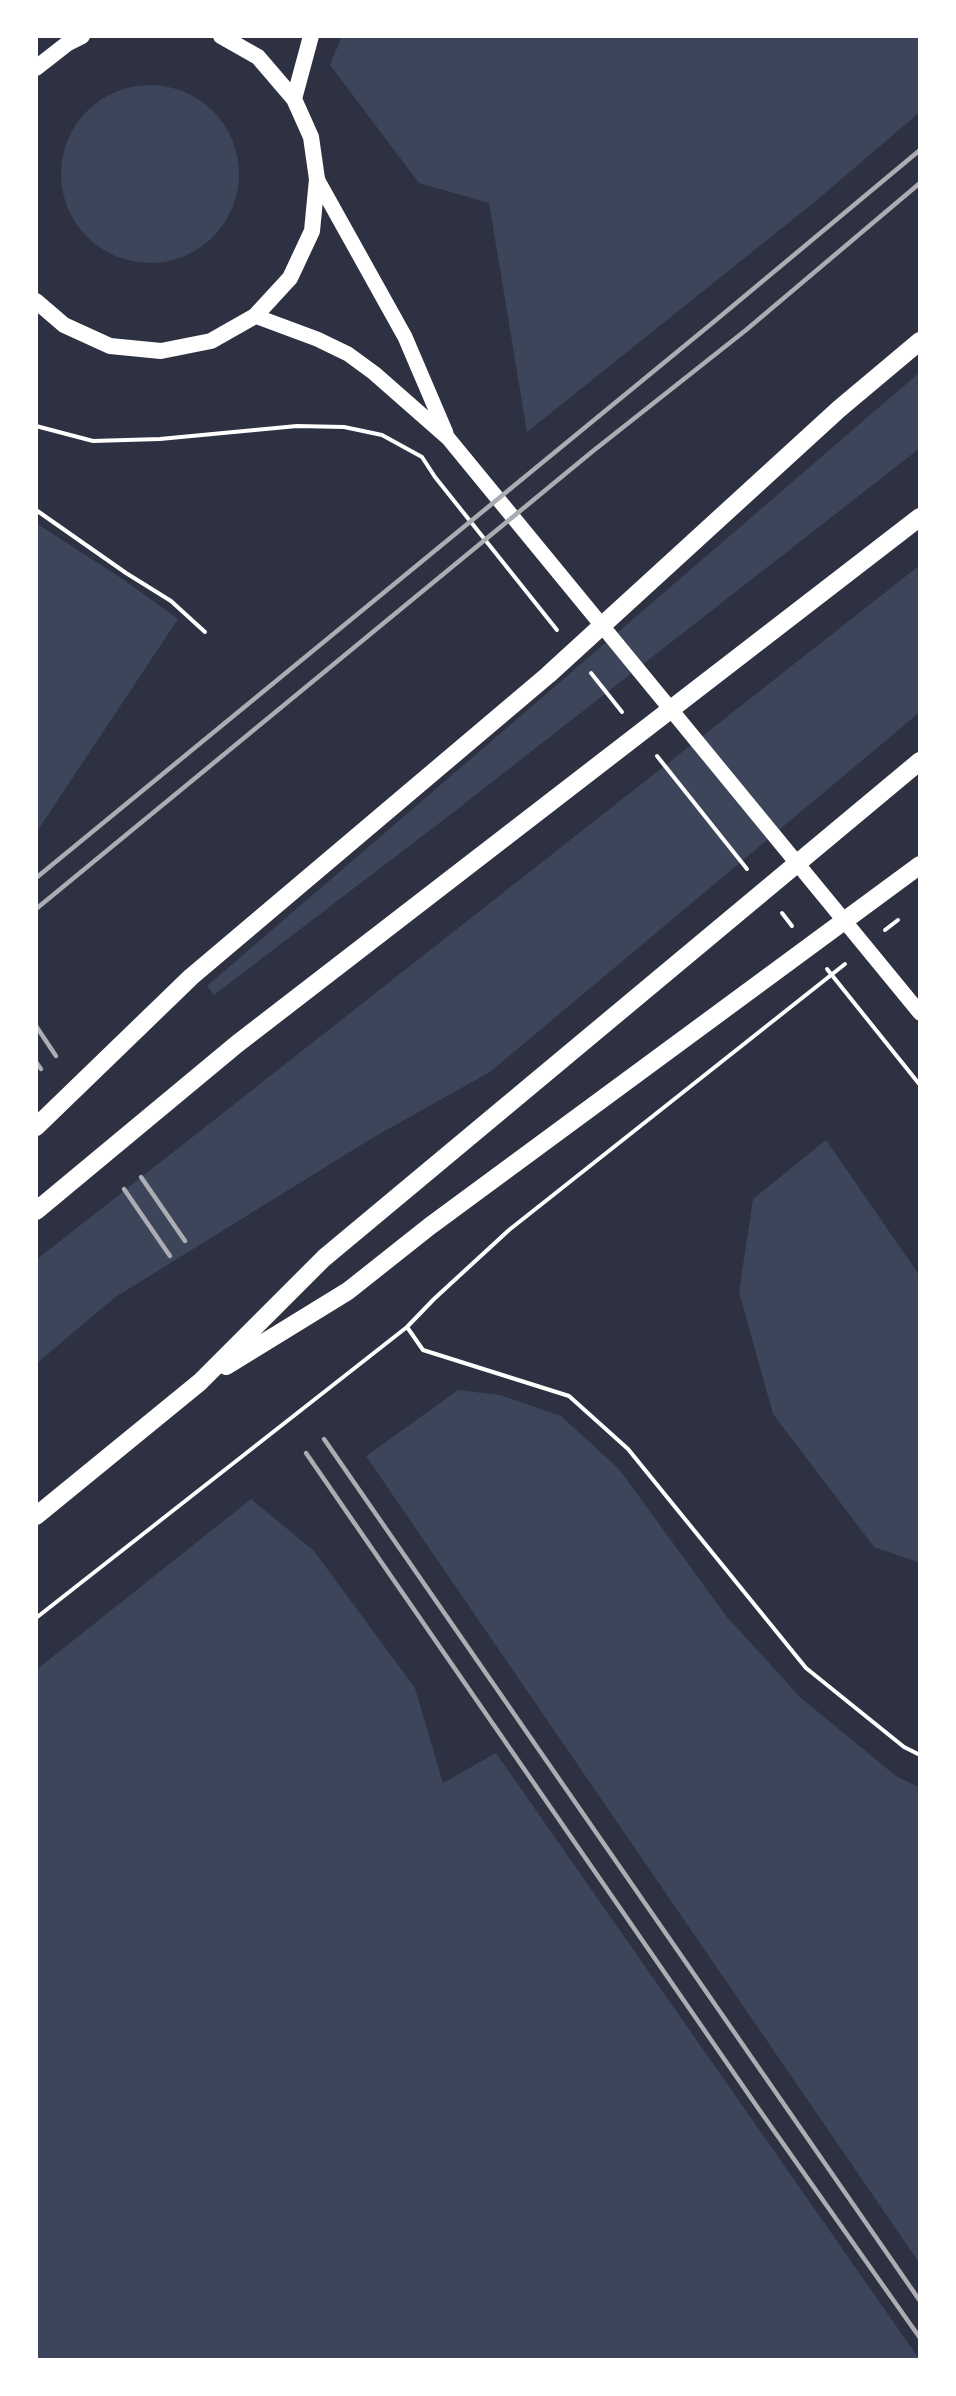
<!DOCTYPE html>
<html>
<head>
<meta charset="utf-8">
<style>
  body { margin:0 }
  #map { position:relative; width:956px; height:2396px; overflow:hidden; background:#2d3142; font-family:"Public Sans",sans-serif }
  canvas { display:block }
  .frame { position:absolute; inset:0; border:38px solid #fff; pointer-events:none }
</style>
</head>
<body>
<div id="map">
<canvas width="956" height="2396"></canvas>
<div class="frame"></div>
</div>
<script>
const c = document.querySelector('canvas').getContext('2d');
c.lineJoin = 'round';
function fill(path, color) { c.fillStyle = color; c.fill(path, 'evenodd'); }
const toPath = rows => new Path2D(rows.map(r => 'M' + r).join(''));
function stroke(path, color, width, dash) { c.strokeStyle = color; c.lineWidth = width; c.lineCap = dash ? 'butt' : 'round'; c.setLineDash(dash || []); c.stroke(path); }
fill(toPath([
  [342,36,920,36,920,112,817,200,527,432,489,203,419,183,330,65],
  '61 174a89 89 0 1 1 178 0a89 89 0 1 1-178 0Z',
  [920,372,920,448,446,818,214,995,207,986],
  [36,523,124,580,178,619,36,833],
  [920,565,920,712,490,1072,374,1137,114,1298,36,1364,36,1260],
  [826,1140,920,1276,920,1563,874,1547,773,1414,739,1292,753,1199],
  [458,1390,500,1395,561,1416,619,1469,727,1617,801,1698,896,1776,920,1788,920,2264,366,1456],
  [251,1499,314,1551,415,1688,443,1783,496,1753,920,2360,36,2360,36,1670]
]), '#3c4559');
stroke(toPath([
  [36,426,93,441,160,439,297,426,344,427,382,435,422,457,435,477,557,630],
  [36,510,126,573,171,601,205,632],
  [591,673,622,712],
  [657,756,747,869],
  [782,913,792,926],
  [885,930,898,920],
  [827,969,920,1085],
  [407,1327,423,1350,569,1396,628,1449,806,1668,904,1747,920,1755],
  [36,1618,407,1327,434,1299,509,1230,845,964]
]), '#fff', 4);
stroke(toPath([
  [317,179,405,337,446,433],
  [255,316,317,339,348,354,374,373,448,438,920,1013]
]), '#fff', 15);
stroke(toPath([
  [36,68,68,43,82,36],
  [294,99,311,36],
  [36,301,64,325,110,346,161,351,211,341,255,316,290,278,312,231,317,179,311,137,294,99,258,57,221,36]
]), '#fff', 16);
stroke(toPath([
  [36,1127,191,977,548,675,839,409,920,341],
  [36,1211,237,1044,920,517],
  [226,1366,348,1291,430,1226,920,865],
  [36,1516,200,1382,324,1258,920,761]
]), '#fff', 18);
stroke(toPath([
  [36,878,716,320,920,150],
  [36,909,593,451,746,330,920,183],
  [36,1026,56,1056],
  [36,1062,41,1069],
  [141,1177,185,1241],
  [124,1189,170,1256],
  [324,1439,920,2301],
  [306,1453,758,2108,920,2338]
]), '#abadb3', 4.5);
</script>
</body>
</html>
